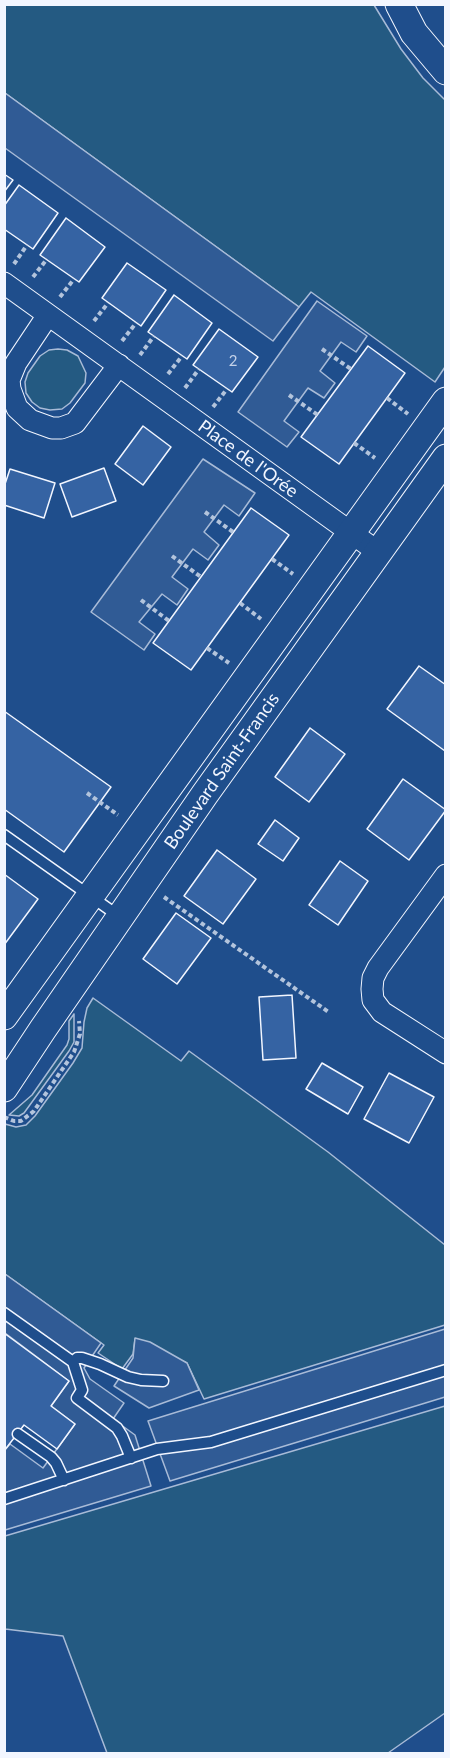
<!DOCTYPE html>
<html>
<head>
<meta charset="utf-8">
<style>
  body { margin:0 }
  #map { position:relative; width:450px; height:1758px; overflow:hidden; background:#1f4e8c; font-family:Lato,sans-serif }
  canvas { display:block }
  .frame { position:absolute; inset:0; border:6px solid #f2f6ff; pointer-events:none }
</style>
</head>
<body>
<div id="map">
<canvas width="450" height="1758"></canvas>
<div class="frame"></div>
</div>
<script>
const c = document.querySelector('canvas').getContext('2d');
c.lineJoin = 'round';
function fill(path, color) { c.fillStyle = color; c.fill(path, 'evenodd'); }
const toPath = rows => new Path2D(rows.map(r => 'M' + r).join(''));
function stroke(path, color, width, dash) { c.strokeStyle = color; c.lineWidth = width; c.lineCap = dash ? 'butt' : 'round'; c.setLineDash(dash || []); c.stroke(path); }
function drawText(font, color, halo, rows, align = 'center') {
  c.font = font + ' Lato,sans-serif'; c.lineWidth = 4.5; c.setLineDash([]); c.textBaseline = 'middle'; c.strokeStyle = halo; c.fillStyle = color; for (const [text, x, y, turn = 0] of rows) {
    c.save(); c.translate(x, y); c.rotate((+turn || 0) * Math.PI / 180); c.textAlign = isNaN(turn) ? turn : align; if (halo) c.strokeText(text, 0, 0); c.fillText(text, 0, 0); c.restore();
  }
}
const green = toPath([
  [5,5,374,5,401,49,423,78,445,100,445,367,435,382,311,292,299,307,5,93,5,5],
  [58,349,67,350,78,356,86,373,85,383,70,403,62,409,50,410,40,408,32,402,26,393,25,382,28,373,40,356,49,350,58,349],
  [93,998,181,1061,189,1051,328,1152,445,1245,445,1325,204,1399,187,1363,135,1339,133,1354,122,1369,98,1353,104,1345,5,1274,5,1124,16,1127,26,1125,35,1116,73,1063,82,1048,84,1022,87,1008,93,998],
  [74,1014,74,1042,69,1051,24,1113,19,1116,9,1115,32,1095,67,1045,69,1039,69,1021,74,1014],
  [445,1406,445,1713,388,1753,107,1753,63,1636,5,1629,5,1536,445,1406]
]);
fill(green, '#245a82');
stroke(green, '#a8bbd7', 1.5);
const parking = toPath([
  [5,93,299,307,273,341,5,148,5,93],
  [317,301,367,336,356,352,341,342,320,371,335,383,324,398,308,388,284,421,299,432,287,447,238,412,317,301],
  [203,459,255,493,239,516,224,505,204,532,219,545,208,560,193,549,172,577,188,589,177,605,162,594,139,622,155,634,144,650,91,612,203,459],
  [5,1274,101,1343,84,1368,90,1379,124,1403,113,1419,135,1435,151,1486,5,1530,4,1451,10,1444,43,1468,75,1424,51,1406,69,1381,5,1333,5,1274],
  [445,1329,445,1397,170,1481,148,1421,445,1329],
  [135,1338,150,1342,187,1363,199,1390,149,1408,114,1386,133,1358,135,1338]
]);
fill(parking, '#305b95');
stroke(parking, '#a8bbd7', 1.5);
const building = toPath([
  [4,174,13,180,4,192,4,174],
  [19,185,58,213,33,249,4,229,4,206,19,185],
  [66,218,105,247,79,282,40,255,66,218],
  [127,263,166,290,141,326,102,298,127,263],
  [174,295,212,323,187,359,148,332,174,295],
  [219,329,258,357,232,392,193,365,219,329],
  [368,346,405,373,339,464,301,437,368,346],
  [143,426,171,447,143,485,115,464,143,426],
  [104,468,116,501,72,517,60,484,104,468],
  [10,469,55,483,44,518,4,505,4,487,10,469],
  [251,508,289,535,191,670,153,643,251,508],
  [419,666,446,685,445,751,387,709,419,666],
  [4,711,111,787,64,852,4,809,4,711],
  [310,728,345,754,309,802,275,777,310,728],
  [403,779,446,810,409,860,367,829,403,779],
  [275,820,299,838,283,861,258,844,275,820],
  [217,850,256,879,223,924,184,896,217,850],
  [340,861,368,881,338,925,309,905,340,861],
  [4,874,38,899,4,945,4,874],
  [176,913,211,938,177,984,143,959,176,913],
  [292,995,296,1058,263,1060,259,997,292,995],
  [322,1063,363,1087,348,1114,306,1089,322,1063],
  [389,1073,434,1097,409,1143,364,1119,389,1073],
  [4,1333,69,1381,51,1406,75,1424,57,1449,24,1425,4,1451,4,1333]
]);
fill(building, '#3563a3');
stroke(building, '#f2f6ff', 1.5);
const service = toPath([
  [4,835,120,917],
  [4,1313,73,1362,82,1390,77,1398,117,1428,122,1436,131,1458],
  [73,1362,77,1358,82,1358,100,1364,128,1377,141,1380,163,1381],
  [18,1434,51,1457,56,1463,64,1480],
  [4,1499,157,1449,211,1442,446,1370]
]);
const minor = toPath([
  [4,283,378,552],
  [48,315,16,363,9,380,10,389,17,408,30,420,52,428,61,428,75,423,119,365],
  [446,875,378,968,373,978,372,989,373,1000,382,1012,446,1053]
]);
const tertiary = toPath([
  [399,4,414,33,446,71],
  [4,1016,446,401],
  [4,1088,43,1029,205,794,446,458]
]);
stroke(service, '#f2f6ff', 13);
stroke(minor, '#f2f6ff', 23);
stroke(tertiary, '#f2f6ff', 29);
stroke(toPath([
  [14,264,27,245],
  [33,277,47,259],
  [60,297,74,279],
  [94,321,108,303],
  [122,341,136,323],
  [322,349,351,369],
  [140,355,154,336],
  [168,374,182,356],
  [185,388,199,369],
  [289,395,318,415],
  [387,398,408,414],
  [213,407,227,389],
  [354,443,375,458],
  [205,512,233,532],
  [172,556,201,577],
  [272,559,293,574],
  [141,600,169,621],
  [240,603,261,619],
  [207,648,229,663],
  [87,793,118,815],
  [164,897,330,1013],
  [4,1117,14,1121,21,1121,34,1111,74,1052,80,1034,79,1021]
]), '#b3c4dc', 4, [4.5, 3]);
stroke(service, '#1f4e8c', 10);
stroke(minor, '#1f4e8c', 21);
stroke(tertiary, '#1f4e8c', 27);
drawText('15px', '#c3d1e8', null, [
  ["2",233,361]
]);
drawText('18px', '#f2f6ff', '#1f4e8c', [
  ["Place de l'Orée",248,459,36],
  ["Boulevard Saint-Francis",222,771,-55]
]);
</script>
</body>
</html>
